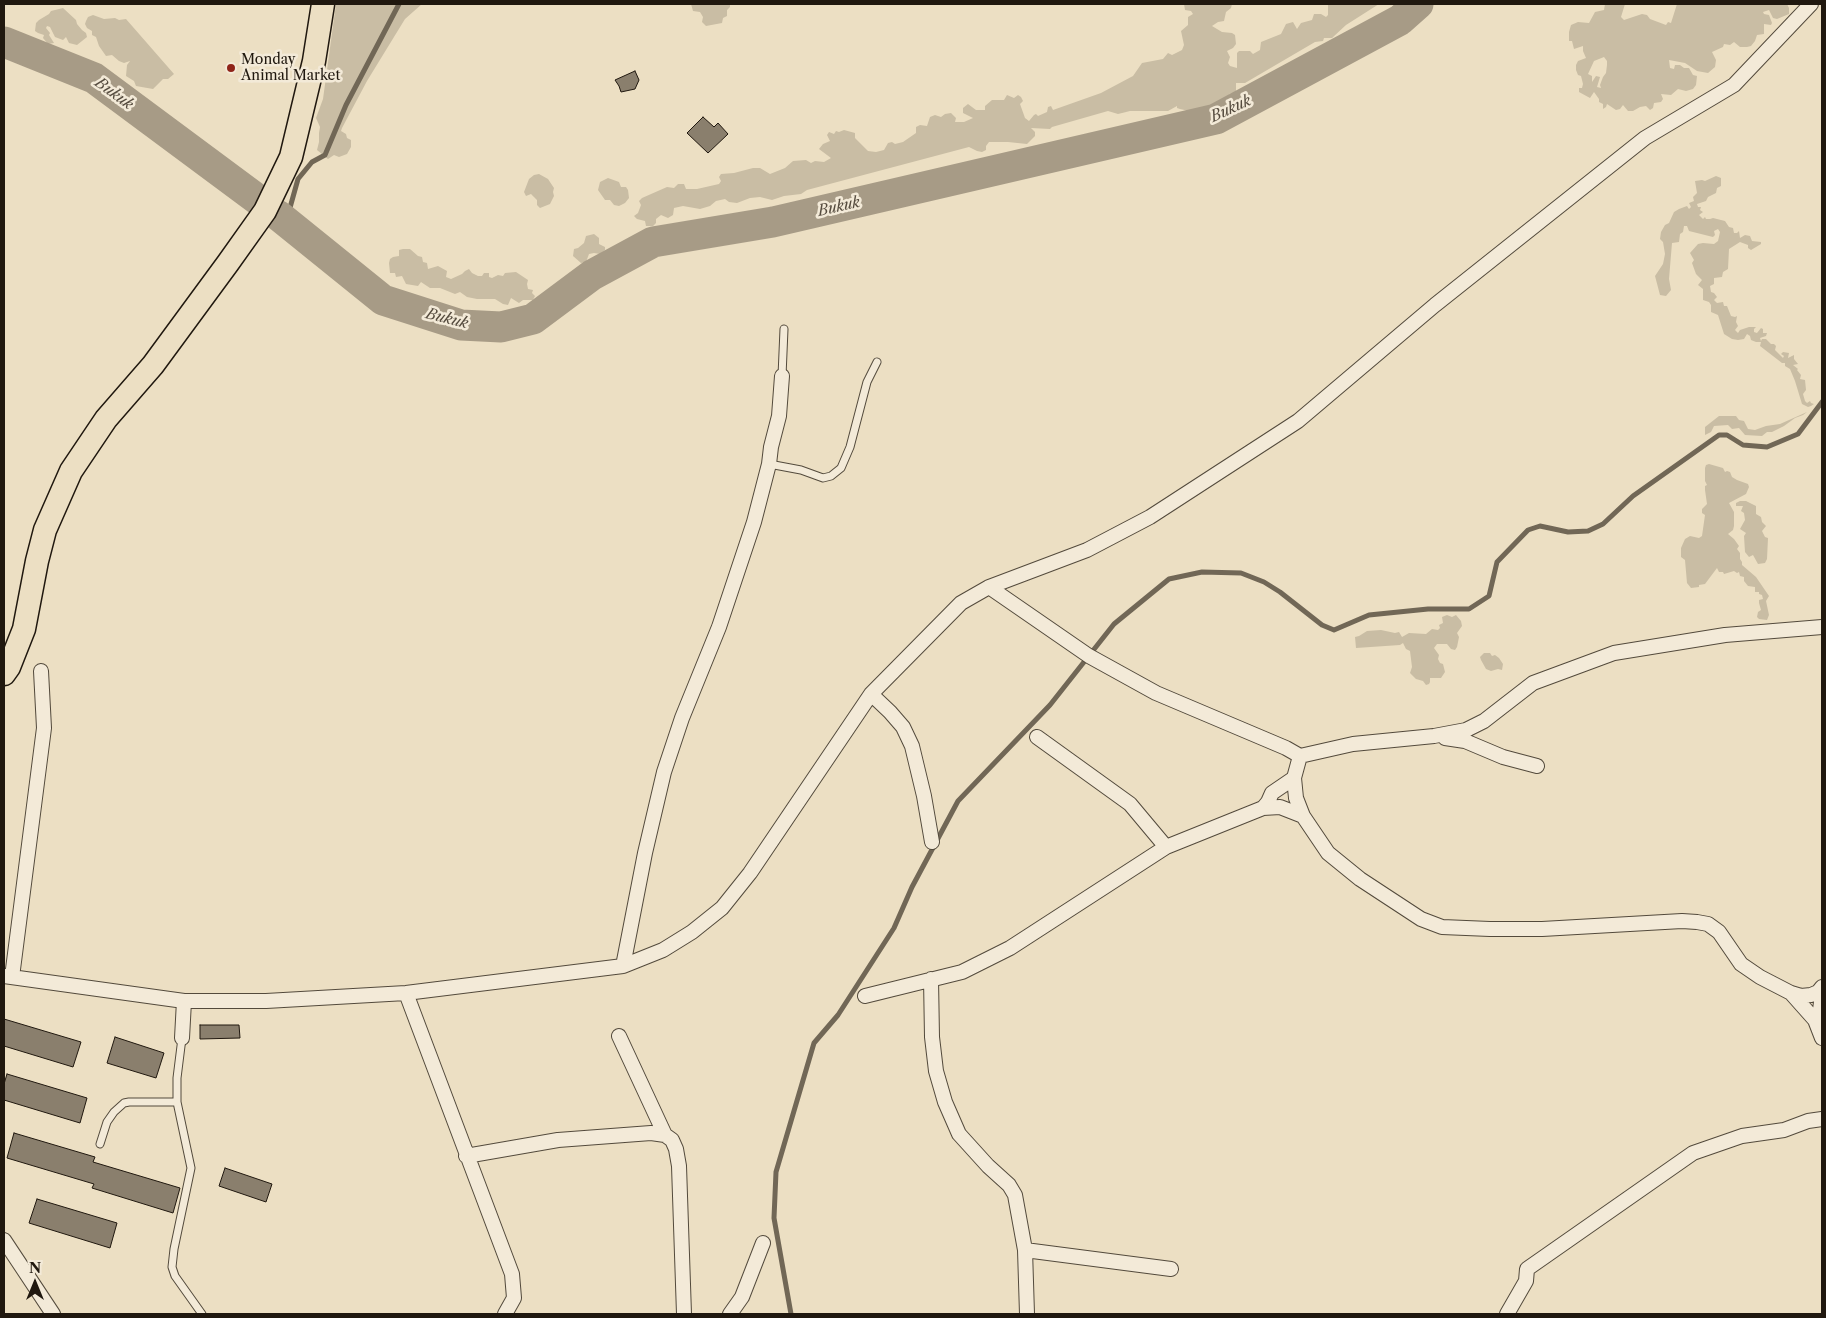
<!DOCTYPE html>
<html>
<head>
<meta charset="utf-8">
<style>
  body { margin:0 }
  #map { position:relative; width:1826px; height:1318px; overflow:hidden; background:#ecdfc3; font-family:"Libre Caslon Text",serif }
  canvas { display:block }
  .frame { position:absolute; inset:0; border:5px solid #20180f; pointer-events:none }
  .north { position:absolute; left:10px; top:1258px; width:50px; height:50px; -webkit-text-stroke:4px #f3ead8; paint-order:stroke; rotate:0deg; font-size:14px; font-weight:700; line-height:20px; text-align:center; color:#20180f }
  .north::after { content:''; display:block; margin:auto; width:18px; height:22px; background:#20180f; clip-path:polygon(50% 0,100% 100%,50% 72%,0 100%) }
</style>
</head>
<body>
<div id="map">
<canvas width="1826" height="1318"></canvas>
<div class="frame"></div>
<div class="north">N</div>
</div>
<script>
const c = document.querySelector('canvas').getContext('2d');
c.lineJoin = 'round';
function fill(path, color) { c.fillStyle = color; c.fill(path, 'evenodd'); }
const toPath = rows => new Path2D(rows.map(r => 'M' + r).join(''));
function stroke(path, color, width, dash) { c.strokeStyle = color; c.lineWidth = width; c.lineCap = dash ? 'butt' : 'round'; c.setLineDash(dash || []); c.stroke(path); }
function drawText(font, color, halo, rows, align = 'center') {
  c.font = font + ' "Libre Caslon Text",serif'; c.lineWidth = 5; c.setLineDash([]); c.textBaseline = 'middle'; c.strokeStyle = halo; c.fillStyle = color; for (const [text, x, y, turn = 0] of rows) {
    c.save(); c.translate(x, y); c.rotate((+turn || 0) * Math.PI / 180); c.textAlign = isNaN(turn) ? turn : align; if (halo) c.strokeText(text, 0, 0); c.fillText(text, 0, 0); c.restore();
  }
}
fill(toPath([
  [336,4,422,4,405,19,367,81,342,128,341,131,346,134,347,138,351,140,351,147,347,154,339,157,334,155,328,159,317,150,319,142,319,133,320,127,316,118,323,99],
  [691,4,730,4,730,7,727,10,727,16,723,18,722,23,706,26,702,22,703,17,700,12,693,11],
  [1184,4,1232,4,1231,8,1226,12,1224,21,1218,22,1212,26,1222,32,1232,33,1235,35,1236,44,1233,48,1227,51,1230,57,1228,63,1230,66,1237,68,1237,53,1239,51,1250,51,1253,54,1260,50,1261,42,1281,34,1286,24,1293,22,1297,29,1301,23,1312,20,1314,14,1321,14,1326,17,1328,15,1328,4,1379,4,1346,25,1332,38,1324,38,1323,41,1315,42,1245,83,1236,83,1236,93,1229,94,1229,103,1218,112,1209,113,1207,111,1204,112,1203,116,1200,118,1191,117,1189,111,1180,109,1177,108,1177,106,1168,111,1130,111,1118,114,1108,111,1052,127,1050,129,1031,128,1035,132,1035,136,1027,144,1008,142,989,142,986,146,986,150,982,152,977,151,969,147,807,190,801,194,784,196,772,200,760,197,750,198,737,203,729,202,725,199,716,201,710,206,700,209,683,206,674,208,673,215,668,218,661,215,656,219,656,223,653,226,646,226,645,221,637,219,634,216,638,213,641,205,639,201,642,198,667,187,674,188,678,184,684,184,686,189,697,189,719,184,721,181,719,177,721,174,734,173,753,168,760,168,770,174,785,168,793,161,806,160,811,163,815,161,824,162,831,158,819,149,823,144,830,141,827,135,829,132,834,134,836,131,839,132,844,130,855,133,855,138,868,151,876,152,884,150,888,143,892,142,895,144,903,142,916,133,916,127,920,125,927,126,930,117,935,115,941,117,945,114,951,113,956,118,955,122,964,122,973,118,963,113,963,108,968,104,976,110,985,110,985,106,992,100,1004,100,1007,95,1014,98,1018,95,1021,97,1023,101,1020,104,1025,118,1029,121,1034,115,1036,114,1038,116,1047,112,1048,107,1051,106,1053,110,1101,93,1133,76,1142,63,1163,59,1168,53,1172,55,1182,50,1184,45,1181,31,1188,25,1188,17,1193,14,1191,11,1185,10],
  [1605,4,1625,4,1621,17,1624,20,1642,14,1647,15,1650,19,1666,25,1668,22,1671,23,1677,4,1787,4,1789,8,1789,14,1777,19,1773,18,1769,10,1763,12,1764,14,1769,15,1772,23,1771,25,1764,24,1764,34,1757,35,1755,41,1751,46,1747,47,1740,47,1734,42,1730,45,1724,44,1723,47,1712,52,1716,60,1715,67,1708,73,1697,71,1685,63,1669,60,1670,68,1674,69,1675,65,1680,65,1684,68,1689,68,1693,75,1697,76,1696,85,1693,89,1686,91,1678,89,1671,95,1661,94,1663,99,1661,102,1654,103,1653,108,1650,110,1646,106,1640,107,1633,111,1628,111,1623,105,1620,109,1616,110,1607,104,1606,107,1603,109,1603,104,1599,102,1599,99,1594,92,1590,98,1579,92,1579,88,1582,88,1583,84,1581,76,1578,75,1576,70,1576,65,1578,61,1586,58,1583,51,1583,46,1574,49,1572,41,1569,41,1569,32,1571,25,1578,22,1589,23,1595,12,1604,10],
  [1604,57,1607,61,1607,65,1606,73,1603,77,1600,85,1601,88,1597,87,1600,77,1596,76,1592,82,1592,76,1588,74,1594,61],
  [63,8,76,20,77,24,82,30,86,33,87,37,77,45,69,43,66,37,63,40,55,37,50,27,47,26,46,28,50,33,49,35,54,43,48,44,43,38,44,35,38,33,35,31,36,23,39,20,49,14,51,11],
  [93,15,104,19,115,18,119,20,126,19,174,74,168,79,163,79,153,89,136,86,134,81,126,76,127,65,130,61,124,63,119,61,112,55,106,56,99,46,96,37,92,35,92,31,87,28,85,24,86,21,88,17],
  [539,174,548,179,554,188,553,192,554,196,550,204,540,208,537,205,537,200,531,194,526,196,524,192,529,179,534,175],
  [1716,176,1721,178,1721,186,1717,188,1716,193,1708,197,1706,201,1697,204,1698,207,1701,207,1700,210,1703,212,1699,215,1703,219,1705,217,1706,219,1710,219,1713,218,1725,221,1729,227,1733,228,1734,233,1737,233,1739,231,1740,238,1745,235,1750,236,1752,241,1761,242,1761,244,1751,250,1748,248,1748,245,1740,242,1729,249,1728,269,1723,272,1722,277,1714,278,1714,284,1710,286,1711,292,1714,293,1717,297,1714,300,1717,303,1723,302,1724,306,1727,306,1731,316,1735,317,1737,316,1736,322,1738,326,1735,330,1738,333,1740,330,1749,327,1756,327,1754,329,1754,332,1757,333,1761,328,1763,329,1763,333,1767,333,1766,336,1760,338,1761,341,1762,339,1766,339,1771,344,1774,344,1776,346,1775,350,1783,358,1784,356,1781,354,1783,352,1789,353,1788,358,1794,355,1794,359,1798,364,1793,365,1798,369,1797,370,1801,375,1800,379,1805,380,1806,390,1803,394,1805,401,1807,403,1810,401,1811,403,1814,404,1811,406,1808,407,1802,404,1795,381,1790,369,1785,366,1785,363,1782,363,1760,346,1761,342,1756,342,1751,340,1750,336,1747,334,1744,339,1738,340,1732,339,1724,334,1718,315,1711,312,1711,305,1709,302,1703,300,1703,289,1698,285,1702,280,1696,274,1692,263,1694,260,1690,253,1698,244,1703,243,1714,244,1718,241,1720,232,1718,229,1714,231,1715,235,1713,237,1689,231,1687,226,1684,226,1683,232,1680,234,1679,242,1672,243,1669,279,1671,290,1666,296,1660,295,1655,276,1663,264,1665,254,1663,242,1660,239,1661,232,1665,225,1669,223,1674,212,1679,209,1687,206,1689,209,1691,207,1689,203,1694,201,1693,197,1697,193,1695,181,1702,180,1705,181],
  [608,178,619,182,621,187,626,187,628,190,629,198,625,203,619,206,614,205,610,200,605,200,598,190,600,182],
  [594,234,599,238,599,244,605,247,605,250,600,254,594,253,589,254,586,262,581,263,573,256,574,249,578,248,584,243,586,236],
  [403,249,410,249,418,256,422,257,423,262,427,263,428,269,438,266,447,271,446,277,451,279,462,274,465,271,469,269,472,273,478,276,482,276,484,273,489,273,489,277,492,278,498,275,503,276,505,273,516,272,528,280,527,284,528,289,533,290,532,293,535,296,533,300,523,300,519,303,511,298,508,305,503,304,495,299,477,299,467,297,460,292,455,294,440,288,430,288,421,282,418,286,406,284,402,276,396,277,395,273,390,273,389,263,390,259,393,257,399,256,399,250],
  [1807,412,1803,415,1795,418,1784,426,1772,432,1767,432,1762,436,1745,435,1739,428,1732,429,1728,425,1714,426,1711,432,1705,435,1705,427,1719,416,1736,416,1739,420,1744,421,1748,429,1755,430,1766,426,1780,424],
  [1709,464,1723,468,1725,472,1727,471,1730,472,1732,477,1737,480,1748,484,1749,487,1746,494,1729,503,1734,512,1734,526,1733,530,1728,534,1734,539,1739,546,1737,549,1740,553,1740,559,1742,562,1742,565,1756,577,1769,596,1766,601,1769,615,1767,620,1759,619,1757,617,1758,612,1761,610,1759,603,1759,600,1763,599,1762,595,1759,594,1759,592,1755,592,1755,587,1748,586,1744,581,1744,577,1740,576,1739,572,1737,573,1734,571,1724,574,1723,572,1719,572,1717,568,1705,584,1699,585,1699,587,1691,588,1687,583,1685,560,1681,557,1681,548,1685,539,1690,536,1699,538,1702,536,1705,515,1702,513,1702,509,1707,504,1705,490,1705,486,1707,485,1705,481,1705,468,1706,465],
  [1740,501,1746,501,1756,506,1756,514,1761,517,1762,522,1766,526,1762,531,1765,537,1768,538,1767,559,1765,563,1758,564,1753,555,1749,557,1745,552,1744,536,1746,533,1740,529,1745,520,1744,513,1741,511,1743,506,1736,506,1736,503],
  [1447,615,1452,617,1456,615,1461,621,1462,626,1457,633,1459,637,1457,647,1455,650,1451,649,1447,644,1437,644,1434,648,1439,655,1438,659,1440,663,1443,664,1445,672,1441,678,1430,678,1430,682,1429,684,1426,685,1423,681,1416,679,1410,673,1412,667,1410,651,1406,649,1403,643,1400,645,1356,648,1355,637,1359,636,1367,631,1381,630,1395,633,1399,632,1402,637,1409,633,1426,634,1432,629,1438,630,1440,628,1439,625,1443,623,1442,617],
  [1484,653,1490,653,1492,656,1495,655,1499,658,1503,664,1502,670,1498,669,1491,671,1486,669,1481,660,1480,657]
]), '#c9bda4');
stroke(toPath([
  [286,222,298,179,312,162,325,155,346,105,399,4],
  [791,1314,774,1218,776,1172,814,1043,838,1015,894,928,912,887,958,801,1050,705,1114,624,1169,579,1202,572,1241,573,1264,582,1280,592,1322,625,1334,630,1369,615,1428,609,1469,609,1489,596,1497,562,1528,530,1540,526,1568,532,1588,531,1603,524,1633,496,1719,435,1727,435,1743,445,1767,447,1798,434,1822,402]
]), '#716756', 5);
stroke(toPath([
  [4,42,94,78,261,202],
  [279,216,383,300,461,325,501,327,533,319,592,275,653,242,773,222,1216,119,1400,20,1418,4]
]), '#a79b86', 31);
const building = toPath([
  [635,71,639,80,635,89,621,92,619,86,615,80,635,71],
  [703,117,714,127,718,123,728,134,708,153,687,133,703,117],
  [4,1019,81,1042,73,1067,4,1046,4,1019],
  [200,1025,239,1025,240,1038,200,1039,200,1025],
  [115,1037,164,1053,156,1078,107,1063,115,1037],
  [7,1074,87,1098,80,1123,4,1100,4,1084,7,1074],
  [14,1133,95,1157,93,1162,180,1188,173,1213,92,1188,94,1184,7,1158,14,1133],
  [225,1168,272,1184,266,1202,219,1186,225,1168],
  [37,1199,117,1223,110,1248,29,1223,37,1199]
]);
fill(building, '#8a7f6d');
stroke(building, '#20180f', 1);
const service = toPath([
  [782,376,784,329],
  [769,464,801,470,823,478,831,476,841,468,850,447,867,382,877,362],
  [182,1038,177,1078,177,1102,191,1168,174,1249,172,1267,175,1276,202,1314],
  [100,1144,107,1122,114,1112,124,1103,129,1102,177,1102]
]);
const minor = toPath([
  [989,587,1089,656,1156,693,1286,748,1300,756,1353,744,1434,736,1466,730,1484,721,1533,683,1614,653,1725,635,1822,627],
  [871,694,890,712,903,727,912,746,924,796,932,842],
  [1037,737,1130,804,1166,847],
  [1445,738,1465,741,1503,757,1537,766],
  [1294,778,1296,798,1303,816,1328,853,1360,879,1421,919,1442,927,1490,929,1542,929,1682,921,1697,922,1708,924,1719,932,1741,964,1760,977,1791,993,1801,996,1811,995,1818,992,1822,987],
  [1263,808,1280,807,1303,816],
  [623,966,645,853,664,772,682,718,719,627,754,522,769,464,771,447,779,416,782,376],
  [4,976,184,1001,266,1001,406,993,623,966,663,950,692,932,722,908,750,873,871,694,961,603,989,587,1087,550,1150,517,1298,421,1435,305,1645,138,1734,85,1811,4],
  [12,977,44,728,41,671],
  [931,979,932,1037,936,1071,945,1102,959,1134,988,1166,1009,1185,1015,1195,1025,1250,1027,1314],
  [406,993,512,1274,514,1298,505,1314],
  [1791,993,1815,1020,1822,1038],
  [865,996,962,972,1010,948,1166,847,1263,808,1268,802,1272,793,1294,778,1300,756],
  [1818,1026,1822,994],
  [619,1036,665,1135],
  [182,1038,184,1001],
  [466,1156,558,1140,651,1133,665,1135,672,1140,676,1149,679,1166,684,1314],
  [4,1240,53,1314],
  [1025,1250,1171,1269],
  [730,1314,742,1297,763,1243],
  [1507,1314,1526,1281,1527,1269,1693,1153,1742,1136,1784,1130,1808,1121,1822,1119]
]);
const primary = toPath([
  [4,674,9,667,24,629,37,561,45,530,71,471,106,419,153,365,228,263,265,211,291,157,314,61,323,4]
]);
stroke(service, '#534a3c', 9);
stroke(minor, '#534a3c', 16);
stroke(primary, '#20180f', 25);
stroke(service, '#f3ead8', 7);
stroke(minor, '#f3ead8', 14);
stroke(primary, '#ecdfc3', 22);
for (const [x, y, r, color] of [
  [231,68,5,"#8f2418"]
]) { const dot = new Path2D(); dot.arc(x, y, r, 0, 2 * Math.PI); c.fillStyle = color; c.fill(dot); stroke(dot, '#f3ead8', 2); }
drawText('14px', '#20180f', '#f3ead8', [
  ["Monday",241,60],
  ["Animal Market",241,76]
], 'left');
drawText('italic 15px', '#564c3f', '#f3ead8', [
  ["Bukuk",114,94,36],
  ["Bukuk",1231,109,-25],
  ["Bukuk",839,207,-13],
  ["Bukuk",447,319,14]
]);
</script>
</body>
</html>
